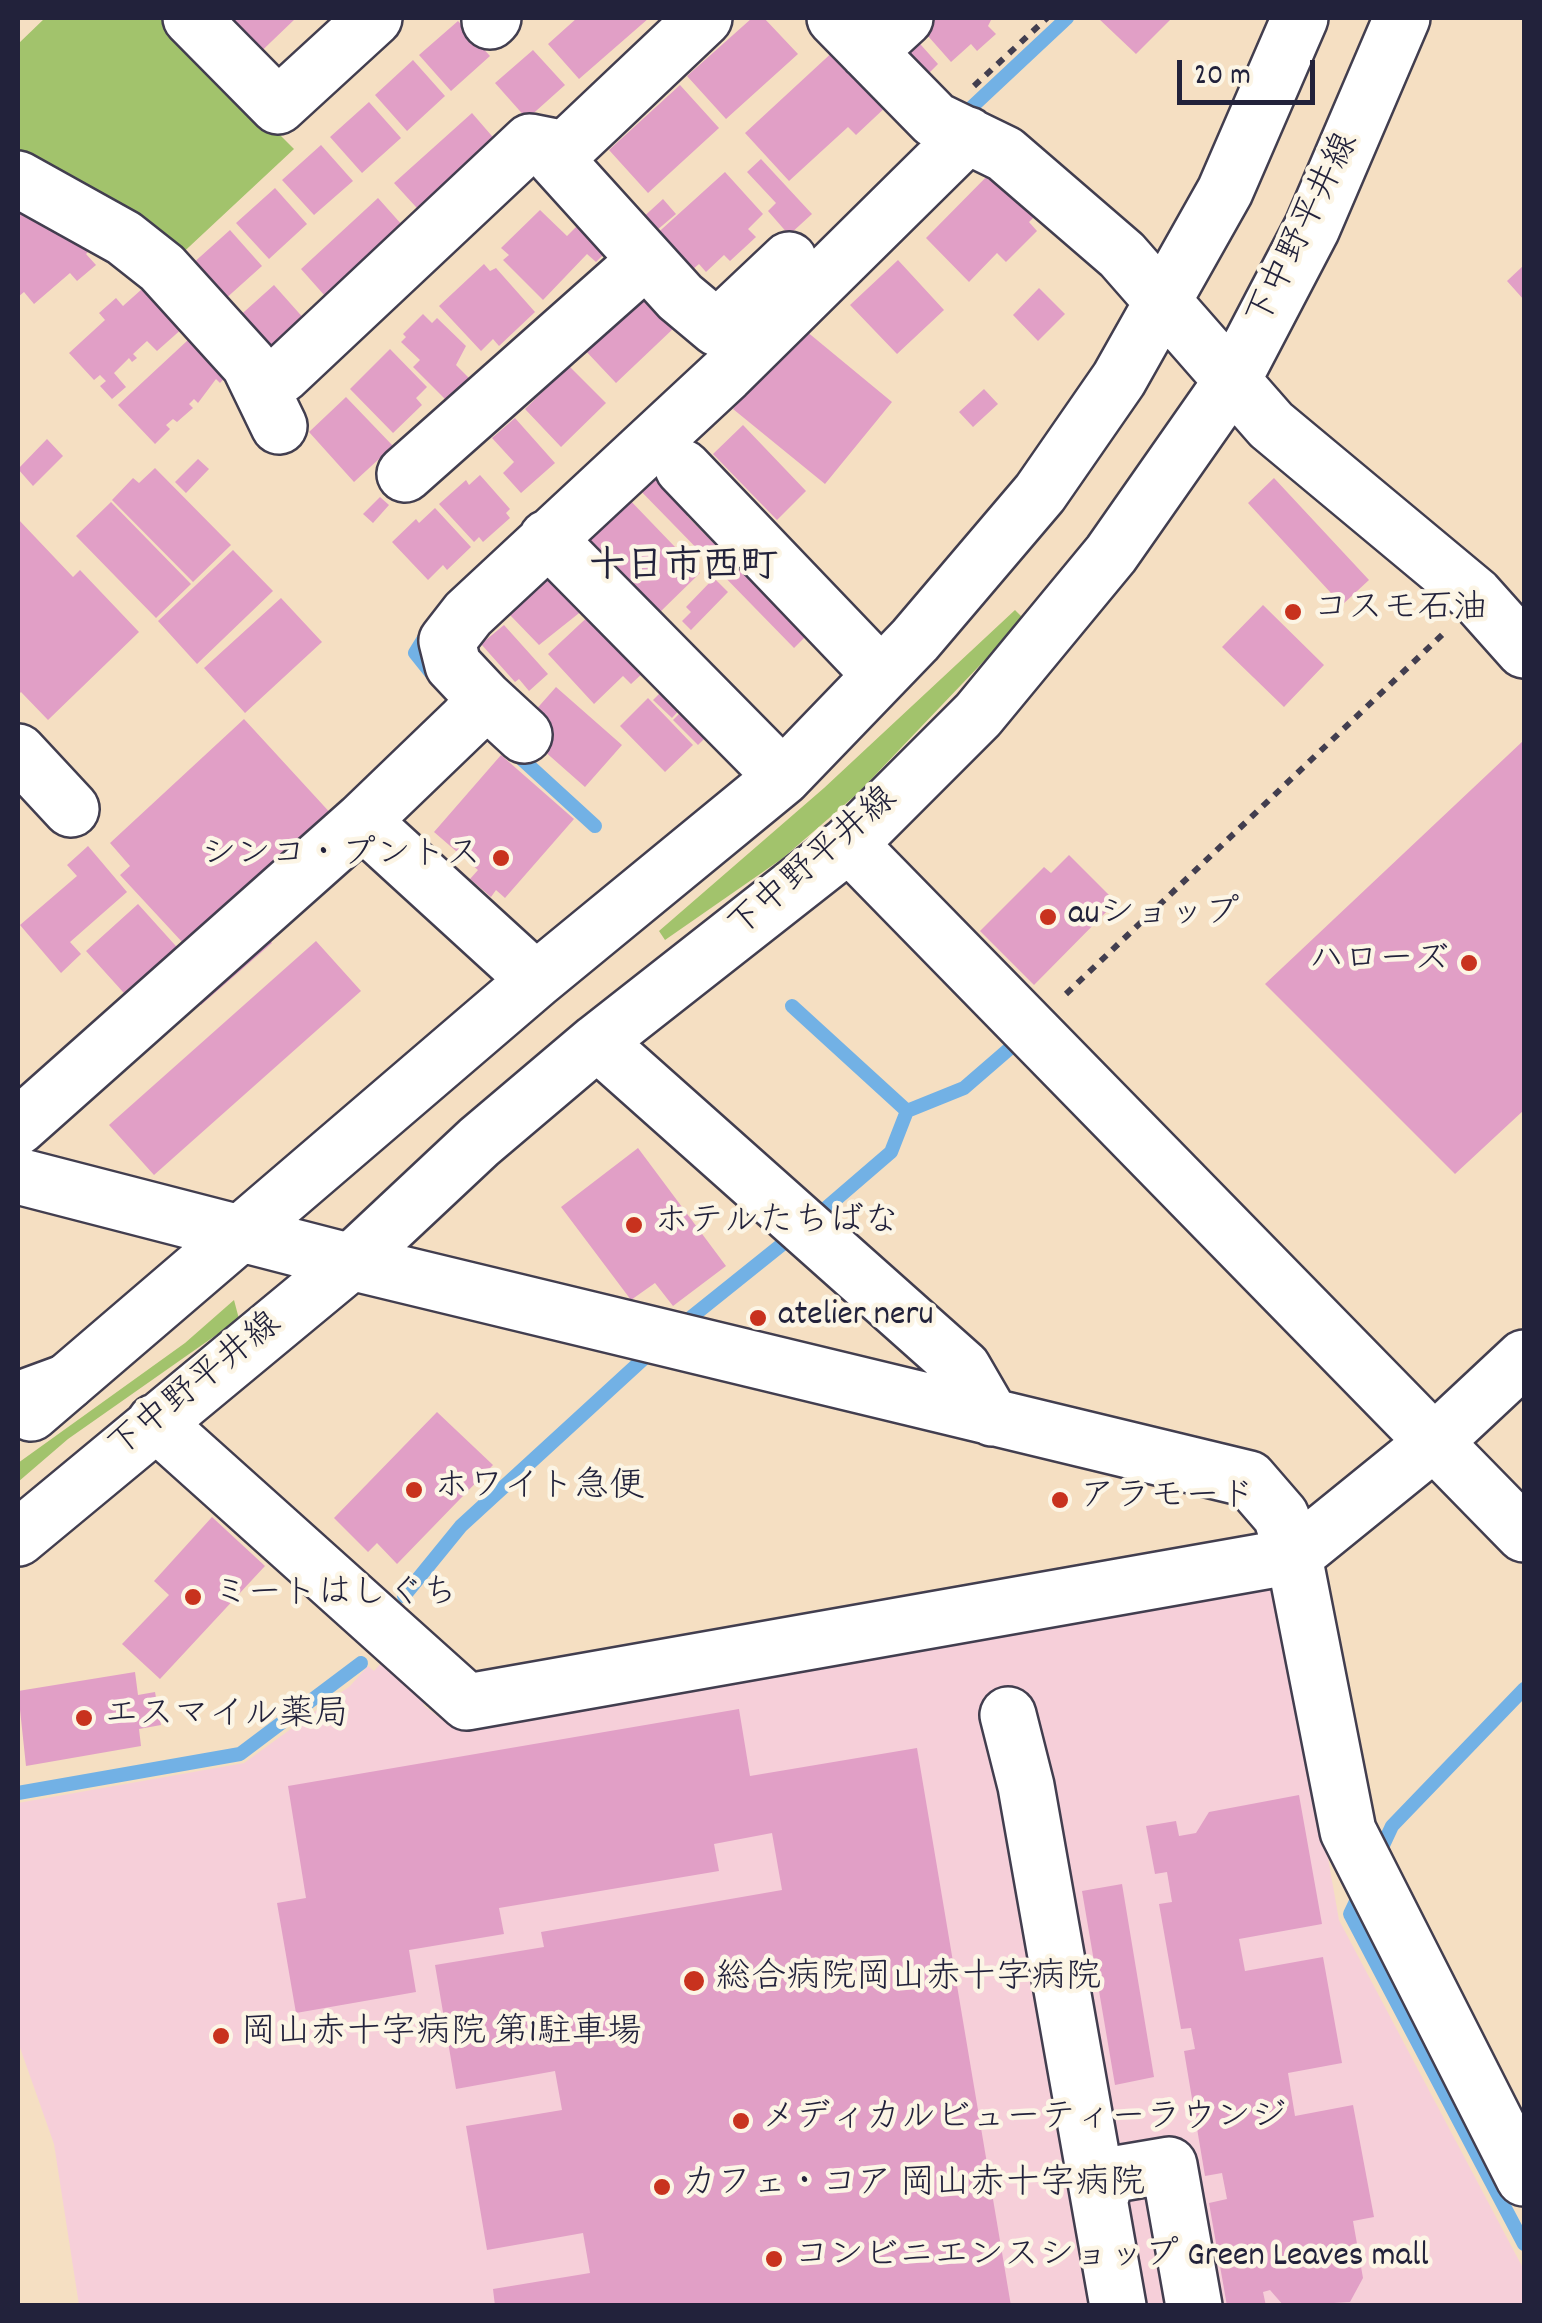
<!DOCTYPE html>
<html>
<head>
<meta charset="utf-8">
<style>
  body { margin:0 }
  #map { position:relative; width:1542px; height:2323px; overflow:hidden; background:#f5dfc2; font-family:Dekko,sans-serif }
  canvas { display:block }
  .frame { position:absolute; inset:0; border:20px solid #22223b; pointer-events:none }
  .scale { position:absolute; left:1177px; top:60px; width:138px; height:45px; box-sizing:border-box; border:5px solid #22223b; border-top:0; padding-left:12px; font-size:30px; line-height:35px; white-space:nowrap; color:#22223b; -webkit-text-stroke:8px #fcf5e5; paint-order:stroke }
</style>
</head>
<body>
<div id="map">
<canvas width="1542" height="2323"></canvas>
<div class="frame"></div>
<div class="scale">20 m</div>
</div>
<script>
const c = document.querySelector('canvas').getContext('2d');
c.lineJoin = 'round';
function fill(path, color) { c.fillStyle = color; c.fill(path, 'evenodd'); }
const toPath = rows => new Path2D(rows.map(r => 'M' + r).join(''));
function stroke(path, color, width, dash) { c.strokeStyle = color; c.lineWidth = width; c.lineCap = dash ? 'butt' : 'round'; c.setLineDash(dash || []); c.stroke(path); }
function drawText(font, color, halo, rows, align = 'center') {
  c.font = font + ' Dekko,"Klee One",sans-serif'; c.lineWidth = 9; c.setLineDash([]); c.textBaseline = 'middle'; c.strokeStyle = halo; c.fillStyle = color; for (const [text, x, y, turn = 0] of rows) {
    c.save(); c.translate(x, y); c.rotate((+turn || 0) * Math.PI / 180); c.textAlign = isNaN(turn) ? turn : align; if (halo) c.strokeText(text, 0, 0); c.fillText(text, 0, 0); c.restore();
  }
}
fill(toPath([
  [1278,1576,1339,1920,1524,2270,1524,2305,79,2305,54,2144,18,2042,18,1803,244,1763,350,1686,368,1666,374,1671,384,1660,429,1697,423,1705,449,1725]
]), '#f6cfd9');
fill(toPath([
  [45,18,163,18,294,149,175,260,18,164,18,44],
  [1015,610,1024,619,858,793,783,858,665,940,659,931,824,788],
  [234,1300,239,1319,68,1439,18,1482,18,1463,185,1343]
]), '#a2c36c');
stroke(toPath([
  [958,120,1067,18],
  [431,627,415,653,435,678],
  [513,751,595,826],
  [792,1006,907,1111],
  [812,1220,891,1152,907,1111,964,1088,1016,1043],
  [679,1327,795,1234],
  [404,1596,461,1526,652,1351],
  [18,1793,240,1754,361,1663],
  [1378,1856,1392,1826,1524,1689],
  [1362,1889,1350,1914,1524,2244]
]), '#72b1e5', 14);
fill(toPath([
  [202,18,296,18,247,65],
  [577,18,649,18,579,79,548,44],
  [752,18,764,18,798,54,726,119,687,76],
  [931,18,992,18,988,26,996,34,977,51,971,44,951,62,920,27],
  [1098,18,1172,18,1136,54],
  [458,21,490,56,451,91,419,55],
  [913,36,938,64,924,78,898,50],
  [837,48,889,104,856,135,848,127,789,181,745,133],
  [533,50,565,85,527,119,495,83],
  [413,60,445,96,407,131,375,95],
  [680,85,719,128,648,193,609,150],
  [369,102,401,138,362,173,330,137],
  [472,113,504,150,427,219,394,183],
  [321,145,353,181,314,215,282,180],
  [761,159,812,214,789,235,768,211,776,203,747,172],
  [998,165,1042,209,1029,222,1037,231,1006,262,997,253,969,282,926,238],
  [725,172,763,214,748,229,756,237,730,261,724,255,706,272,699,264,686,275,652,238],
  [275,188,307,224,269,259,236,223],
  [378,198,411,235,333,305,301,269],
  [663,199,676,214,650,236,639,221],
  [31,202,90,250,86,254,96,265,77,281,70,273,34,304,24,292,18,297,18,214],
  [540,210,567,236,582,221,610,248,596,262,587,254,543,300,503,260,509,255,501,248],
  [230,230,262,266,223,301,191,265],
  [898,260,944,310,897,354,850,305],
  [484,264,490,271,496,268,535,312,499,346,493,339,481,351,439,306],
  [1524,265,1524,300,1507,281],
  [152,280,184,327,157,351,147,341,133,354,137,358,132,362,129,358,114,373,126,387,112,399,100,386,106,381,100,375,94,380,69,353,105,320,99,313,116,298,123,306],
  [274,285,306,321,267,356,235,320],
  [1039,288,1065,314,1038,341,1013,315],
  [641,291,675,327,616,383,582,347],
  [423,314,432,323,437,318,466,346,456,365,471,380,448,402,413,367,420,360,401,342,406,337,403,334],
  [800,326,892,402,825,484,733,409],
  [202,327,237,365,220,383,216,379,198,403,194,399,189,404,193,408,177,422,173,419,166,425,170,429,155,444,118,405],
  [390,349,427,387,416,398,422,405,393,433,350,389],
  [569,366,606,403,561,447,525,409],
  [984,389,998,404,973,427,959,412],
  [346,397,393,446,354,482,309,432],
  [515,418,555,463,521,493,503,473,514,462,492,438],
  [743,425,806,491,777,520,713,454],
  [47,439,63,456,33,486,18,469],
  [198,459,209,469,186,493,175,482],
  [155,468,231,545,193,582,112,500,133,478,139,483],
  [643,469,693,511,687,516,805,637,794,648,631,481],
  [480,475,510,509,506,513,510,518,483,542,479,537,474,542,439,504,466,480,469,485],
  [1274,478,1369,580,1342,605,1248,503],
  [625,495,700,573,658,614,582,536],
  [380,497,389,505,373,523,363,514],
  [111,502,191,584,156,618,76,536],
  [435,508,471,547,447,570,443,565,428,580,392,542,416,519,419,523],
  [18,519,73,577,80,570,139,632,48,720,21,692,18,695],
  [233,550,273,591,197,664,158,621],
  [548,571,588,606,539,645,510,615],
  [714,578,728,592,691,630,682,621,691,612,686,607],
  [281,598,322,642,245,713,204,668],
  [1263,605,1324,665,1284,707,1222,647],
  [595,610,644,672,631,684,623,676,594,704,548,654],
  [504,625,548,674,529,691,519,679,515,682,481,644],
  [556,687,622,745,585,787,534,742,533,713],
  [666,687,684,705,672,718,653,700],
  [648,698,693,745,665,772,620,726],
  [692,701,717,726,698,745,673,720],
  [244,719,334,817,199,942,192,934,183,943,120,875,130,866,110,843],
  [1524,740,1524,1110,1455,1174,1265,984],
  [501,755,574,819,505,898,496,890,491,897,470,879,478,870,434,832],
  [88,846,127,892,70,942,81,954,61,973,20,925,77,876,67,865],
  [1069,855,1116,902,1034,985,980,931,1044,867,1051,873],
  [138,904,184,955,132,1002,86,951],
  [260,930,272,943,201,1005,190,992],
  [316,941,361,991,154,1175,109,1125],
  [638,1148,726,1266,673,1306,655,1283,631,1300,561,1207],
  [437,1412,493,1465,397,1564,377,1543,368,1552,334,1518],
  [212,1517,265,1566,160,1679,122,1644,169,1595,154,1581],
  [135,1672,138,1695,155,1692,161,1725,139,1729,141,1746,26,1766,18,1691],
  [739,1709,750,1776,917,1748,1011,2306,495,2306,493,2289,590,2273,583,2233,487,2250,466,2126,562,2110,555,2071,456,2089,435,1965,544,1947,541,1932,782,1890,772,1833,714,1844,719,1871,499,1908,504,1934,409,1950,416,1992,296,2013,277,1903,306,1898,288,1786],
  [1299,1795,1322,1924,1239,1939,1245,1971,1323,1957,1342,2063,1288,2073,1295,2116,1353,2105,1374,2217,1353,2221,1363,2278,1350,2302,1284,2306,1270,2290,1263,2292,1266,2306,1227,2306,1209,2203,1227,2199,1222,2173,1205,2176,1184,2051,1195,2049,1191,2028,1181,2029,1159,1904,1172,1902,1167,1872,1155,1874,1146,1826,1176,1821,1179,1836,1196,1833,1209,1812],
  [1122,1884,1154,2077,1115,2085,1082,1891]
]), '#e19fc6');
const minor = toPath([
  [191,18,278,106,374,18],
  [704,18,555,159,680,297,717,328,789,260],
  [835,18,935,120,1005,154,1122,255,1271,425,1475,595,1524,650],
  [490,21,493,18],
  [868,52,905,18],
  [18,179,124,238,162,268,249,364,279,426],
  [282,375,530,142,565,149],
  [683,468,881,675],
  [405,474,646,260],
  [547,538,783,777],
  [485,699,524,735],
  [18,752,71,809],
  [362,821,536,980],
  [849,844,1524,1534],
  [597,1042,963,1368,992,1418],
  [18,1127,362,821,467,720,485,699,453,665,447,641,468,614,726,374,968,135],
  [18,1176,351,1262,1249,1479,1281,1516,1294,1556,1348,1831,1524,2178],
  [31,1413,536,980,783,777,915,640,1040,493,1119,379,1225,191,1300,18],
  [155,1422,467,1702,1294,1556,1432,1444,1524,1358],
  [18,1538,351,1262,479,1142,597,1042,849,844,978,715,1111,554,1232,381,1312,228,1402,18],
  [1008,1715,1026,1786,1118,2306],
  [1100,2199,1105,2183,1116,2174,1169,2165,1194,2306]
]);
const highway = toPath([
  [18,1400,67,1382]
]);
stroke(minor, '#423e4f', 60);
stroke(highway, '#423e4f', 60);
stroke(toPath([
  [974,86,1047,18],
  [1066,994,1444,633]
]), '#423e4f', 6, [8, 8]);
stroke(minor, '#fff', 55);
stroke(highway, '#fff', 55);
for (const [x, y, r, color] of [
  [1293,612,10,"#c8321e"],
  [501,858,10,"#c8321e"],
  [1048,917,10,"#c8321e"],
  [1469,963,10,"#c8321e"],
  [634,1225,10,"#c8321e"],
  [758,1318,10,"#c8321e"],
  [414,1490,10,"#c8321e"],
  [1060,1500,10,"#c8321e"],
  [193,1597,10,"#c8321e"],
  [84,1718,10,"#c8321e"],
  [694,1981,12,"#c8321e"],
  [221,2036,10,"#c8321e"],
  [741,2121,10,"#c8321e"],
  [662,2187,10,"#c8321e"],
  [774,2259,10,"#c8321e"]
]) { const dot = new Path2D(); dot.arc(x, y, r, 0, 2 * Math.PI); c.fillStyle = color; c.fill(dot); stroke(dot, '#fcf5e5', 4); }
drawText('35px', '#22223b', '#fcf5e5', [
  ["下中野平井線",1306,231,-64],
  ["下中野平井線",815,865,-41],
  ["下中野平井線",197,1388,-39]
]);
drawText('35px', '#22223b', '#fcf5e5', [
  ["コスモ石油",1313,612],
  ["シンコ・プントス",481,858,"right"],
  ["auショップ",1068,917],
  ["ハローズ",1449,963,"right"],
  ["ホテルたちばな",654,1225],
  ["atelier neru",778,1318],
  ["ホワイト急便",434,1490],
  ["アラモード",1080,1500],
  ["ミートはしぐち",213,1597],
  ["エスマイル薬局",104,1718],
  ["総合病院岡山赤十字病院",716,1981],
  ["岡山赤十字病院 第1駐車場",241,2036],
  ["メディカルビューティーラウンジ",761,2121],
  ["カフェ・コア 岡山赤十字病院",682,2187],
  ["コンビニエンスショップ Green Leaves mall",794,2259]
], 'left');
drawText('bold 38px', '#22223b', '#fcf5e5', [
  ["十日市西町",683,571]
]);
</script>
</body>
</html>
